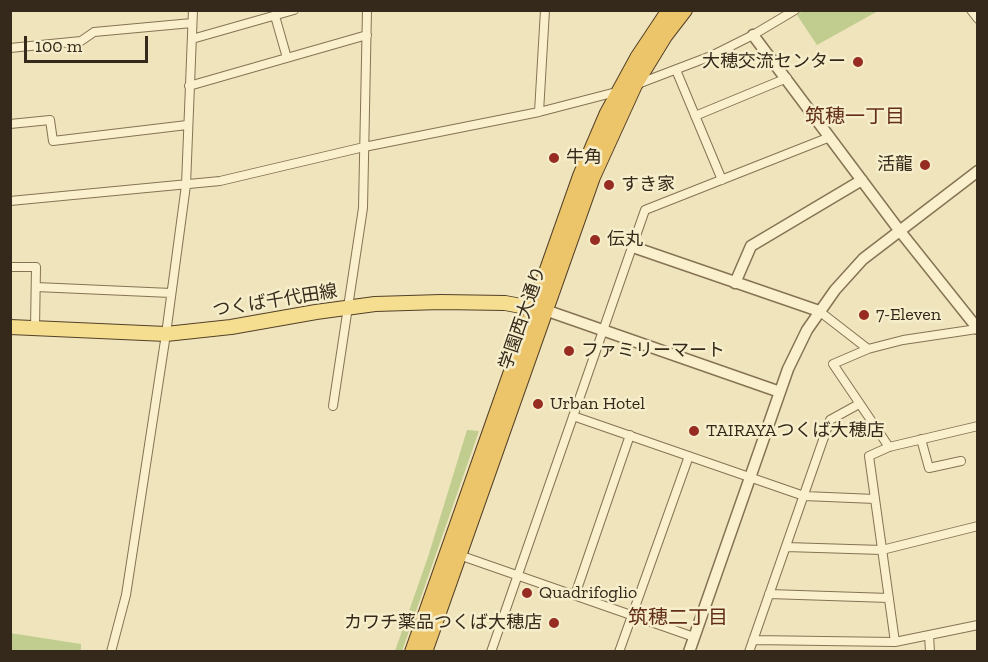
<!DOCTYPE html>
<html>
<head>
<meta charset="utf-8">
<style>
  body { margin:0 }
  #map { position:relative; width:988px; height:662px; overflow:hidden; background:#efe4bb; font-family:"Zilla Slab",serif }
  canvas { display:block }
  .frame { position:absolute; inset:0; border:12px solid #34291a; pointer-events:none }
  .scale { position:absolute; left:24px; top:36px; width:124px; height:27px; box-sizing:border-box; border:3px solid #34291a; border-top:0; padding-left:8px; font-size:18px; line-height:21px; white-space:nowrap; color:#34291a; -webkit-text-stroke:4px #f6edca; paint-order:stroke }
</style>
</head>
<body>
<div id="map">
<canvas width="988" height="662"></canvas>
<div class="frame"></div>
<div class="scale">100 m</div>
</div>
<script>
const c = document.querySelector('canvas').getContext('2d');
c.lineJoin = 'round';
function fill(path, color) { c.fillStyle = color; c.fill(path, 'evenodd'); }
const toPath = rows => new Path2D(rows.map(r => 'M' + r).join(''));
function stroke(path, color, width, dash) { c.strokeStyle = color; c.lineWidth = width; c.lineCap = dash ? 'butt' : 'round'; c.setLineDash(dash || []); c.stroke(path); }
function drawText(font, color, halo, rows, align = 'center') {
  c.font = font + ' "Zilla Slab","Noto Sans JP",serif'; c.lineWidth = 5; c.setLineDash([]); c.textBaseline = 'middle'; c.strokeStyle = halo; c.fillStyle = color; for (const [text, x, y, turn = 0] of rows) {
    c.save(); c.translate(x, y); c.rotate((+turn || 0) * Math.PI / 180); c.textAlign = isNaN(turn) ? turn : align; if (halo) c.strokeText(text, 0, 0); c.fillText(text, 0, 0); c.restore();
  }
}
fill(toPath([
  [804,10,878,10,878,11,817,45,797,15],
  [467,430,479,431,402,651,395,651,428,557],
  [10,633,81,644,81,651,11,651]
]), '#c0cd8f');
const minor = toPath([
  [971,10,978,19],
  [275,16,287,58],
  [192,39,294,10],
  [10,48,81,41,94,32,192,23],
  [676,70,722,180],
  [635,85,711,56,753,35,795,10],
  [189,86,367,35],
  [539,112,545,10],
  [695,116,787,78],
  [10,124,50,120,53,141,187,125],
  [10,201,220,181,364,147,539,112,620,91],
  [10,267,36,267,35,328],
  [36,287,171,293],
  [819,311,868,349],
  [333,406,363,208,367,10],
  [573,416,804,496,875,499],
  [921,439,929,468,961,461],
  [889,447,833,364,868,349,903,340,977,329],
  [786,547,882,550,978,526],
  [459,555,694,637],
  [769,594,889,598],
  [575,595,630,435],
  [929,635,930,652],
  [753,640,895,642,978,625],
  [895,642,869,456,889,447,978,426],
  [111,652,126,595,134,543,166,334,186,185,193,10],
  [491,652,645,210,830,137],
  [619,652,689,456],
  [749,652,830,420,859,404]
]);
const tertiary = toPath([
  [753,35,899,230,978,329],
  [633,247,819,311],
  [735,283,751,246,862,180],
  [545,310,780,392],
  [689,652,788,369,807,330,835,290,863,259,978,171]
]);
const primary = toPath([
  [10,327,166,334,231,327,316,312,375,304,441,302,505,303,543,310]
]);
const trunk = toPath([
  [412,652,580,176,607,113,637,58,669,10],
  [425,652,593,177,635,85,665,36,685,10]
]);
stroke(minor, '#867354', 10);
stroke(tertiary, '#867354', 13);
stroke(primary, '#534029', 16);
stroke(trunk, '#534029', 16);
stroke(minor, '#faf0ce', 8);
stroke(tertiary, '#faf0ce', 10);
stroke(primary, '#f5de8f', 14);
stroke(trunk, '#ecc56a', 14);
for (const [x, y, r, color] of [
  [858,62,6,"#972c23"],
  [554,158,6,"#972c23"],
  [925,165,6,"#972c23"],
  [609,185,6,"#972c23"],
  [595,240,6,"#972c23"],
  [864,315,6,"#972c23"],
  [569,351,6,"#972c23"],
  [538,404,6,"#972c23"],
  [694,431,6,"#972c23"],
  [527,593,6,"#972c23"],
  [554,623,6,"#972c23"]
]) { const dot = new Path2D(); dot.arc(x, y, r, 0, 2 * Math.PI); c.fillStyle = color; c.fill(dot); stroke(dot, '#f6edca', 2); }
drawText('18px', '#34291a', '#f6edca', [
  ["大穂交流センター",846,62,"right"],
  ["牛角",566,158],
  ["活龍",913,165,"right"],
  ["すき家",621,185],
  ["伝丸",607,240],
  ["7-Eleven",876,315],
  ["ファミリーマート",581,351],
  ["Urban Hotel",550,404],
  ["TAIRAYAつくば大穂店",706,431],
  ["Quadrifoglio",539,593],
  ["カワチ薬品つくば大穂店",542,623,"right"]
], 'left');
drawText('18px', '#34291a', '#f6edca', [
  ["つくば千代田線",275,301,-9],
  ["学園西大通り",523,318,-71]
]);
drawText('20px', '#622e18', '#f6edca', [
  ["筑穂一丁目",855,117],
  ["筑穂二丁目",678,618]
]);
</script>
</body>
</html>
